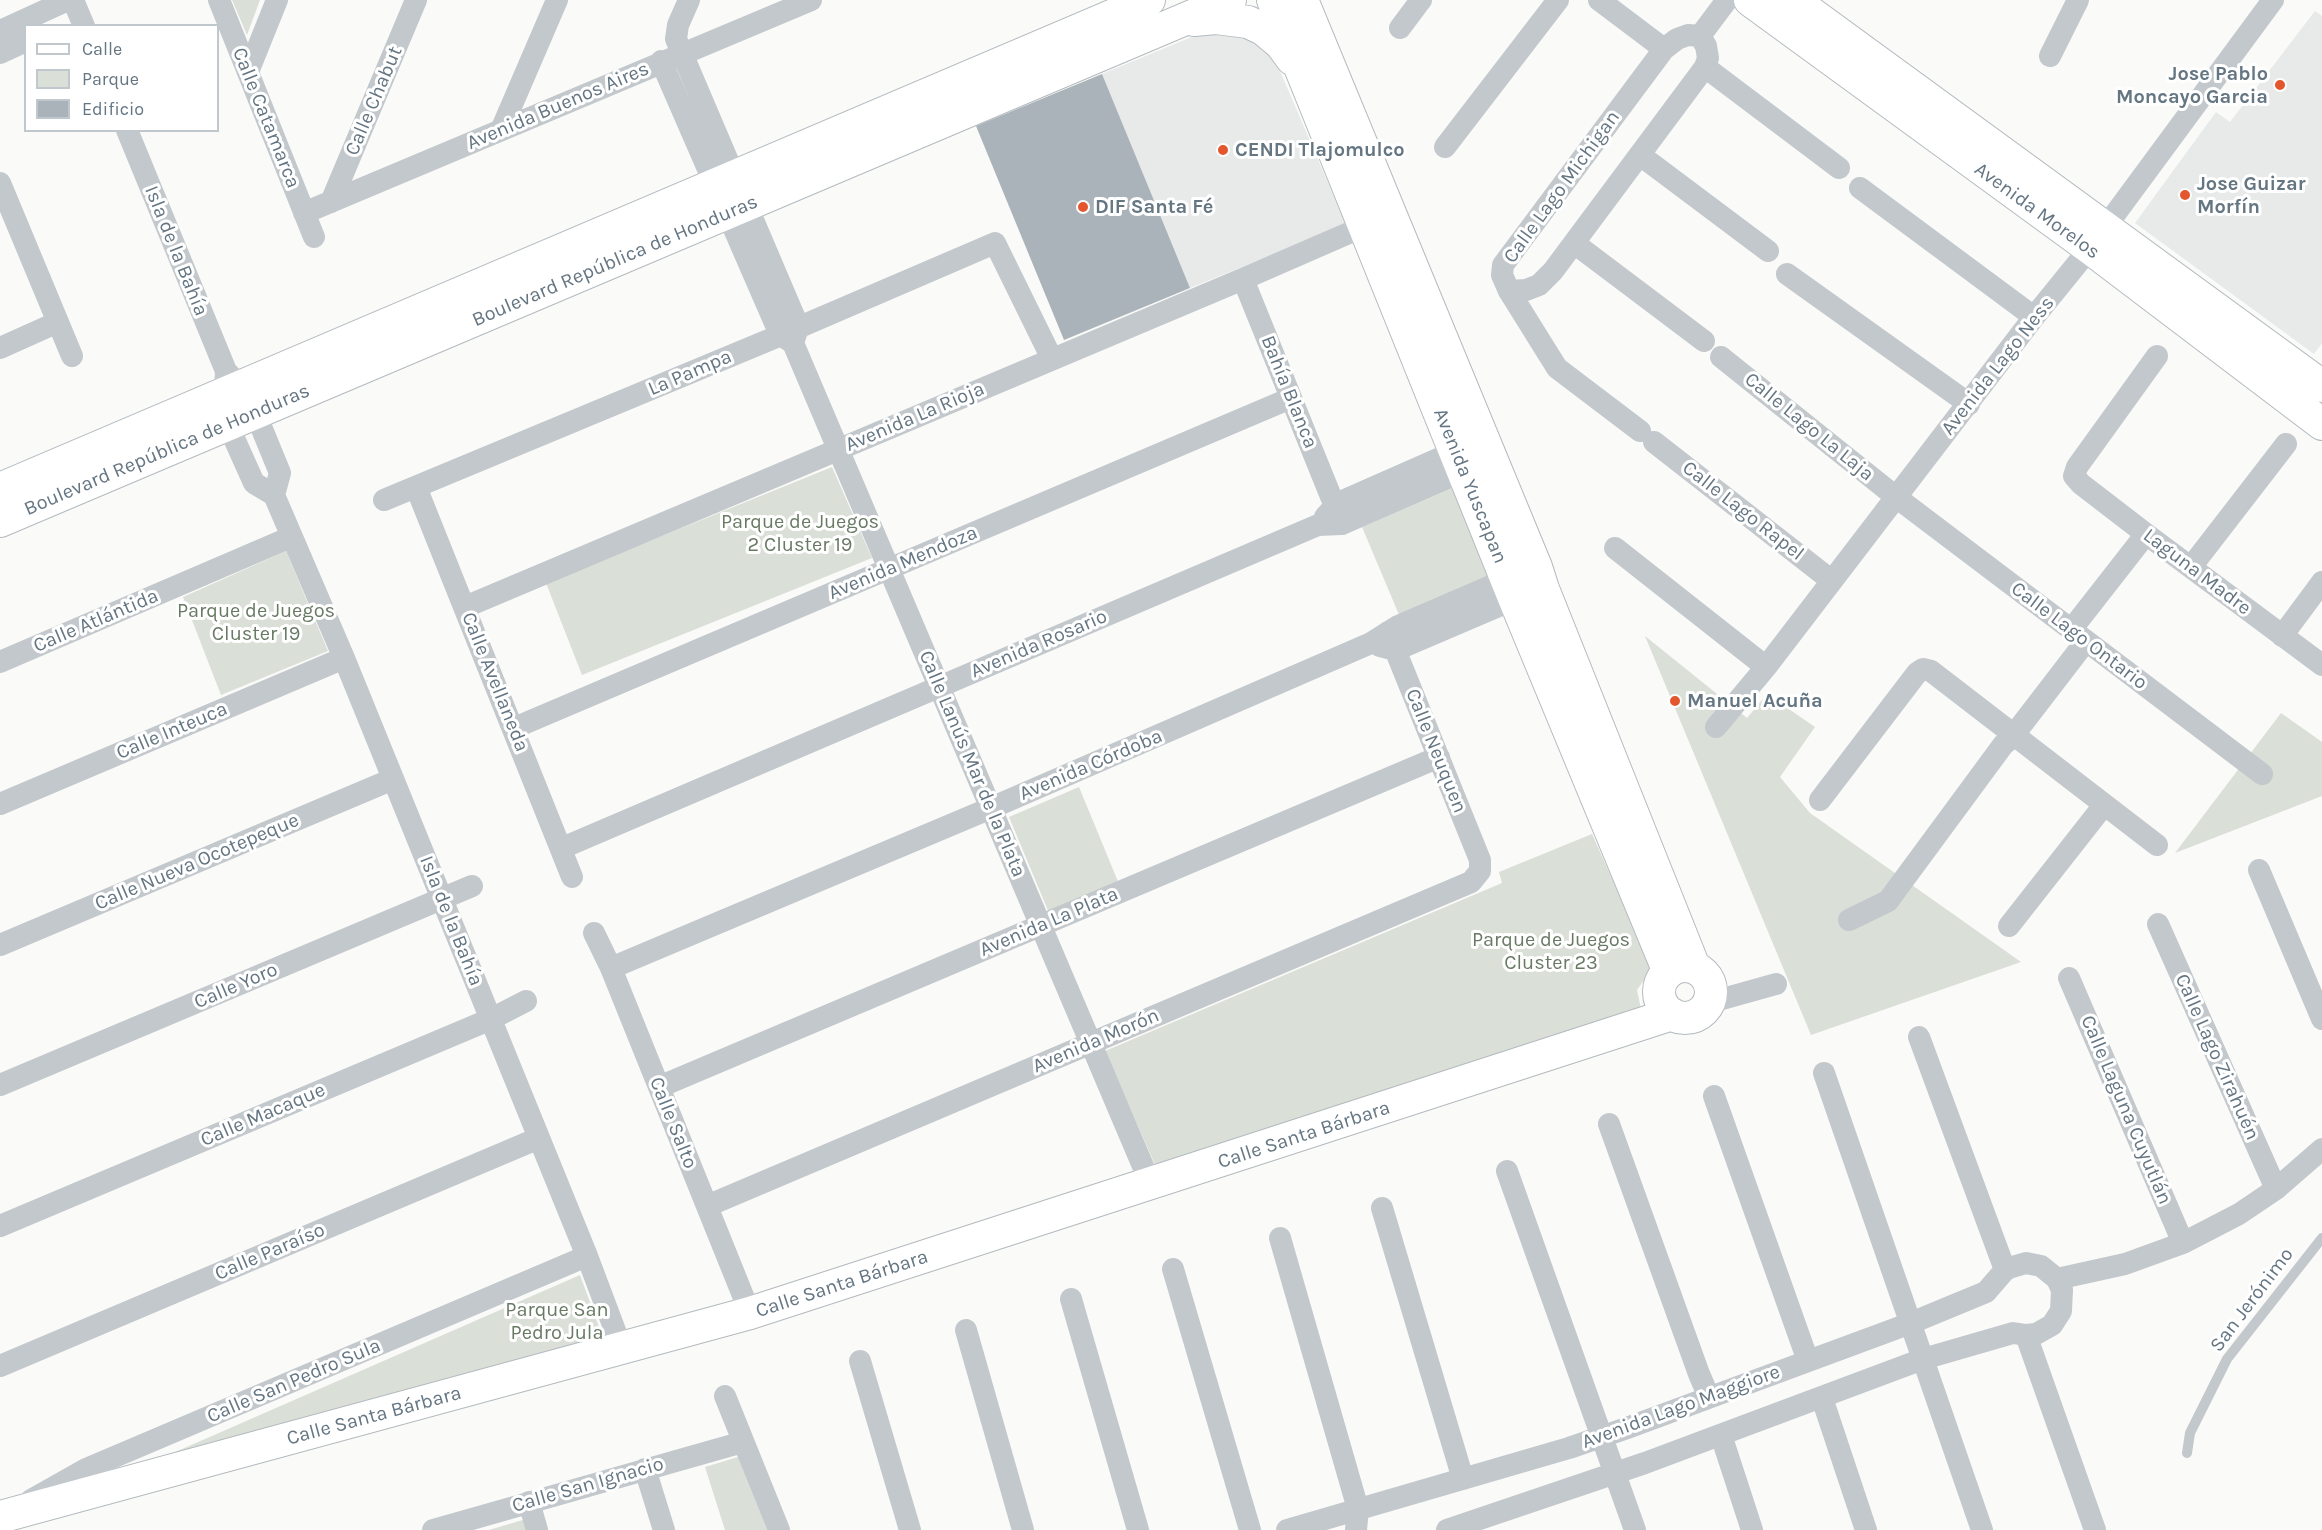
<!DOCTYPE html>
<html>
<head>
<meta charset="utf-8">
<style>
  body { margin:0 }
  #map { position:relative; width:2322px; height:1530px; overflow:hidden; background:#fafaf8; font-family:Karla,sans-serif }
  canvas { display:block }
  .legend { position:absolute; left:24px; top:24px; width:195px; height:108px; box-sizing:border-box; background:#fff; border:2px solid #c1c8cd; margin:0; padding:8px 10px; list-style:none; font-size:18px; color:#657683 }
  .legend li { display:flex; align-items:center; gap:12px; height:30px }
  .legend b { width:30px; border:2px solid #c1c8cd }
</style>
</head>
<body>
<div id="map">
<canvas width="2322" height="1530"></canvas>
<ul class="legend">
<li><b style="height:8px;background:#fff"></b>Calle</li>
<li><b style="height:16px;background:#dadfd7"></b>Parque</li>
<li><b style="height:16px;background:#aab3b9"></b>Edificio</li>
</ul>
</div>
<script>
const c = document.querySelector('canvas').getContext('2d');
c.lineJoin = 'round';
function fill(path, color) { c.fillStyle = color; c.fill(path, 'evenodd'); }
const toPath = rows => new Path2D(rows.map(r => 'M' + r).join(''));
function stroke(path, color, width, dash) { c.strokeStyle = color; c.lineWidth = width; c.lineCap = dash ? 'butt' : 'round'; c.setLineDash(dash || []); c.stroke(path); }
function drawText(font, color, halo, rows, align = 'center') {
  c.font = font + ' Karla,sans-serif'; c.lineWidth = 6; c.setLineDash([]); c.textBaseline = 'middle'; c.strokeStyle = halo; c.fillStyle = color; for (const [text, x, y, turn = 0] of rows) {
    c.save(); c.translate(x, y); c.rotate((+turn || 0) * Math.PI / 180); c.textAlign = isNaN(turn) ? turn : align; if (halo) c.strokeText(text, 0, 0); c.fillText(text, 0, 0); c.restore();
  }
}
fill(toPath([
  [2315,11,2322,16,2322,343,2314,354,2135,223,2216,112,2230,122],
  [1240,32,1271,50,1346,225,1190,288,1102,74,1199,34]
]), '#e8e9e9');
fill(toPath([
  [232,0,260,0,247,35],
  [832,467,872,558,582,675,546,583],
  [1455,487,1494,577,1400,617,1362,527],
  [286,551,328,651,221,695,183,597],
  [1645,636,1747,718,1767,694,1815,727,1780,777,1810,813,2021,962,1811,1035],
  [2281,713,2322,742,2322,796,2175,853],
  [1079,787,1119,884,1049,913,1009,817],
  [1592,834,1652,968,1637,990,1641,1009,1159,1174,1105,1051,1502,883,1499,872],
  [580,1275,605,1343,141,1467],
  [738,1457,767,1530,725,1530,705,1467],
  [526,1519,529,1530,489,1530]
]), '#dadfd7');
fill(toPath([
  [1102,74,1190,288,1064,340,976,126]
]), '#aab3b9');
const secondary = toPath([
  [1273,0,1514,598,1669,972],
  [1302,0,1536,567,1543,589,1694,967],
  [1750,0,2090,248,2322,424],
  [1793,0,2322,386],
  [1194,20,1216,18,1248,22,1263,29,1281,44,1292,59],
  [0,489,1149,0],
  [0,521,1230,0],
  '1659 992a26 26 0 1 1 52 0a26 26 0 1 1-52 0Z',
  [0,1517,750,1313,1672,1014]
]);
stroke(secondary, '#b3babf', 34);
stroke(toPath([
  [2187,1453,2190,1433,2227,1359,2322,1238]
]), '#c3c8cc', 10);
stroke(toPath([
  [73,0,84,26],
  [219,0,314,237],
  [689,0,678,25,676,39,794,316,798,328,793,343],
  [1599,0,1664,49],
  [1400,28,1421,0],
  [0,31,68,0],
  [1700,36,1727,0],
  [0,53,26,41],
  [2050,56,2078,0],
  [661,61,775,323,781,335,793,343,1151,1185],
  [1705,67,1839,168],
  [248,72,277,0],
  [127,130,226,371,241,387,255,412,280,473,274,495],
  [501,130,557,0],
  [1445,147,1558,0],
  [1640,155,1768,251],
  [0,183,72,356],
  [1860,188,2034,317],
  [331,202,416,0],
  [304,213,811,0],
  [1574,243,1704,341],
  [1787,274,1969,404],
  [1243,279,1342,524],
  [1509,291,1526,290,1539,285,1553,271,1705,67,1708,58,1706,46,1700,36],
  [0,348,58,322],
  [2157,356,2077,467,2074,476,2081,484,2146,534,2322,665],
  [1721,357,1896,497,2262,774],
  [226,371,225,393,228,425,254,483,274,495,344,658,587,1256,622,1349],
  [1640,431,1557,368,1509,291,1502,275,1503,265,1664,49,1677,39,1688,35,1700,36],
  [1654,442,1832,581],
  [416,487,572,877],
  [384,500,781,335,995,243,1052,359],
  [1325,517,1335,506,1347,499,1456,451],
  [1615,548,1766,667],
  [2191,567,2286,444],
  [465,607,1243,279,1365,226],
  [2071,630,2146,534],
  [2282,636,2322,582],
  [1380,646,1396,650,1527,594],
  [0,662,291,537],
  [1716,727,1766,667,2034,317,2090,248,2273,0],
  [514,728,1291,398],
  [1820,800,1917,673,1923,669,1931,671,2157,845],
  [0,804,344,658],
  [562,848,1318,525,1342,524,1464,471],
  [2259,870,2322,1019],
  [1849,920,1888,901,2003,745,2013,736,2086,641],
  [2158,924,2276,1189],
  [2009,926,2104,805],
  [594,933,611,968,750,1313],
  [0,945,393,779],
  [611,968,991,808,1371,643,1398,626,1521,573],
  [2069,978,2183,1243],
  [1708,1003,1776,984],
  [1919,1037,2005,1270],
  [1824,1073,1982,1530],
  [0,1085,472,886],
  [659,1087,1439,757],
  [1714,1096,1808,1361],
  [1609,1124,1699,1374,1709,1397],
  [1507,1171,1635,1530],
  [707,1206,1471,882,1480,871,1480,860,1388,632],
  [1382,1208,1463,1479],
  [0,1226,491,1019,526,1001],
  [1280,1238,1358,1509,1356,1530],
  [1173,1269,1250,1530],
  [2057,1279,2125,1264,2183,1243,2239,1214,2276,1189,2322,1149],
  [1071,1299,1138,1530],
  [966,1330,1023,1530],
  [2026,1335,2095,1530],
  [860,1361,910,1530],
  [0,1366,539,1138],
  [725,1396,779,1530],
  [1822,1398,1866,1530],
  [1721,1435,1752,1530],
  [645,1469,664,1530],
  [31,1500,86,1469,587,1256],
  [529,1502,537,1530],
  [433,1530,743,1442],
  [1287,1530,1569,1448,1627,1428,1911,1323,1986,1292,2005,1270,2012,1267,2026,1263,2041,1266,2057,1279,2062,1290,2061,1311,2052,1325,2036,1334,2026,1335,2013,1333,1923,1359,1645,1463,1447,1530]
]), '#c3c8cc', 22);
stroke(secondary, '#fff', 32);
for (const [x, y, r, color] of [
  [2280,85,6,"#e4572e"],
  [1223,150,6,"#e4572e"],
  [2185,195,6,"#e4572e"],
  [1083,207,6,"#e4572e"],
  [1675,701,6,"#e4572e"]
]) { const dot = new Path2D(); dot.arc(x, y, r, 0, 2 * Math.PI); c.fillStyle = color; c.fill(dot); stroke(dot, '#fff', 2); }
drawText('bold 20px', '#657683', '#fff', [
  ["Jose Pablo",2268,74,"right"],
  ["Moncayo Garcia",2268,97,"right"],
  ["CENDI Tlajomulco",1235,150],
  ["Jose Guizar",2197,184],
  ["Morfín",2197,207],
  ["DIF Santa Fé",1095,207],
  ["Manuel Acuña",1687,701]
], 'left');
drawText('20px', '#657683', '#fff', [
  ["Calle Chabut",374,101,-67],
  ["Avenida Buenos Aires",558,106,-23],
  ["Calle Catamarca",266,118,68],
  ["Calle Lago Michigan",1562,187,-54],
  ["Avenida Morelos",2037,211,36],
  ["Isla de la Bahía",176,251,68],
  ["Boulevard República de Honduras",615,261,-23],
  ["Avenida Lago Ness",1998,366,-52],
  ["La Pampa",690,373,-23],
  ["Bahía Blanca",1289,392,68],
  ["Avenida La Rioja",915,417,-23],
  ["Calle Lago La Laja",1809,427,39],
  ["Boulevard República de Honduras",167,450,-23],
  ["Avenida Yuscapan",1470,486,68],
  ["Calle Lago Rapel",1743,511,38],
  ["Avenida Mendoza",903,563,-23],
  ["Laguna Madre",2197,572,37],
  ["Calle Atlántida",96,621,-23],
  ["Calle Lago Ontario",2079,636,37],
  ["Avenida Rosario",1039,644,-23],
  ["Calle Avellaneda",495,682,68],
  ["Calle Inteuca",172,731,-23],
  ["Calle Neuquen",1436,751,68],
  ["Calle Lanús Mar de la Plata",972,764,67],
  ["Avenida Córdoba",1091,765,-23],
  ["Calle Nueva Ocotepeque",197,862,-23],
  ["Isla de la Bahía",451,921,68],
  ["Avenida La Plata",1049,922,-23],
  ["Calle Yoro",236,986,-23],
  ["Avenida Morón",1096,1041,-23],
  ["Calle Lago Zirahuén",2217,1057,66],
  ["Calle Laguna Cuyutlán",2126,1110,67],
  ["Calle Macaque",263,1115,-23],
  ["Calle Salto",673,1123,68],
  ["Calle Santa Bárbara",1304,1135,-18],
  ["Calle Paraíso",270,1252,-23],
  ["Calle Santa Bárbara",842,1284,-18],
  ["San Jerónimo",2252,1300,-53],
  ["Calle San Pedro Sula",294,1381,-23],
  ["Avenida Lago Maggiore",1681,1407,-20],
  ["Calle Santa Bárbara",374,1416,-15],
  ["Calle San Ignacio",588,1485,-16]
]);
drawText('20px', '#687a64', '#fff', [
  ["Parque de Juegos",800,522],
  ["2 Cluster 19",800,545],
  ["Parque de Juegos",256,611],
  ["Cluster 19",256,634],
  ["Parque de Juegos",1551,940],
  ["Cluster 23",1551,963],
  ["Parque San",557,1310],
  ["Pedro Jula",557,1333]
]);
</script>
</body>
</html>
